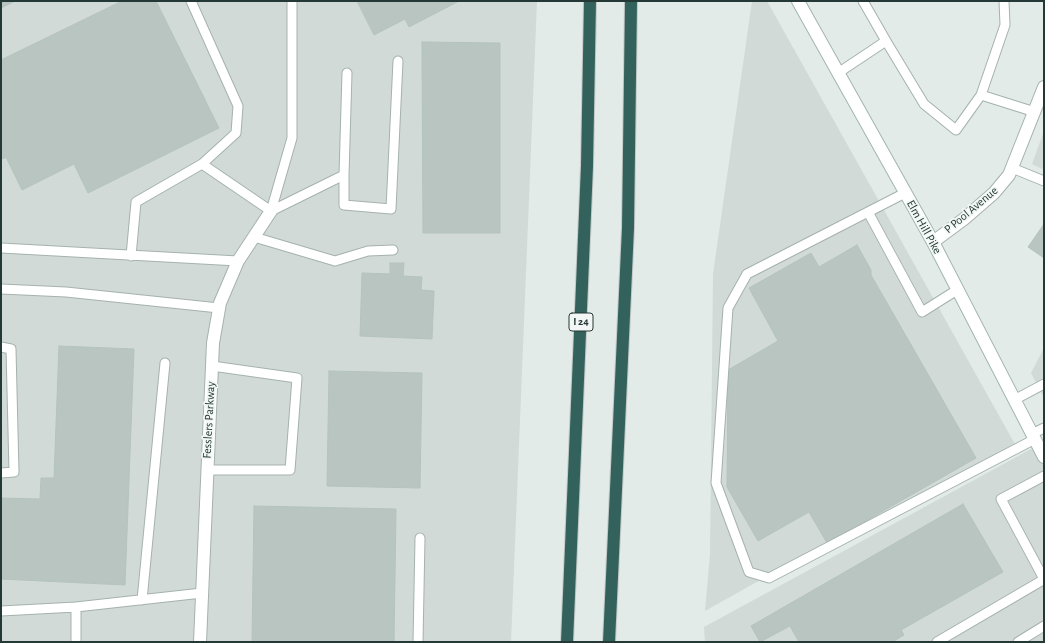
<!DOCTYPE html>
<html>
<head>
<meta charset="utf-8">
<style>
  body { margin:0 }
  #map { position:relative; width:1045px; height:643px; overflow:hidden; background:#e2ebe7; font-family:"Alegreya Sans",sans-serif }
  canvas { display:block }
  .frame { position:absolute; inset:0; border:2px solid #243935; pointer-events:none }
</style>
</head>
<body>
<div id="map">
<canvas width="1045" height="643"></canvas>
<div class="frame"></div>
</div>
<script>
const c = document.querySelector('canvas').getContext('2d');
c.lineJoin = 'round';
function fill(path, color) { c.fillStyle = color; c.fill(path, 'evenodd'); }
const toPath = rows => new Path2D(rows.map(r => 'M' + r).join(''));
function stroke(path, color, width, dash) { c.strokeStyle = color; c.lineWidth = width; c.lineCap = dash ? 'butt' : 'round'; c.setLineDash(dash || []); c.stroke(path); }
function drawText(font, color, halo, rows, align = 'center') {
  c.font = font + ' "Alegreya Sans",sans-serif'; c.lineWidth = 3.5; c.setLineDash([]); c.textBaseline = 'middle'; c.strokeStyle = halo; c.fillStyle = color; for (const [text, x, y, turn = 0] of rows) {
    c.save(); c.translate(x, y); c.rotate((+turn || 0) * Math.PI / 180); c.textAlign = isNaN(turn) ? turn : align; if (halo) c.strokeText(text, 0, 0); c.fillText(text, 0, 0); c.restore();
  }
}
fill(toPath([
  [1,1,537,1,511,642,1,642],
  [752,1,767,1,1016,446,771,574,705,611,710,554,713,274],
  [1044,131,1044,170,1032,164],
  [1044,348,1044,398,1031,373],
  [1044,442,1044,642,705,642,704,627]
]), '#d1dad7');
const building = toPath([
  [1,1,15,1,1,8,1,1],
  [122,1,156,1,219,128,88,193,74,164,22,190,6,157,3,159,1,155,1,60,122,1],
  [357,1,459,1,409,27,405,19,374,35,357,1],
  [422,42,500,43,500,233,423,233,422,42],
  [1044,224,1044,258,1028,247,1044,224],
  [857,245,871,270,871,275,976,458,827,543,809,512,758,541,727,487,728,370,778,341,749,288,811,253,819,267,857,245],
  [390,263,404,263,403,276,422,277,421,290,434,291,432,339,360,336,362,273,390,274,390,263],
  [59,346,134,349,125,585,1,579,1,498,40,499,41,478,54,478,59,346],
  [329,371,422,373,420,488,327,486,329,371],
  [963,504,1003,572,901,630,904,635,892,642,799,642,790,626,760,642,751,626,963,504],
  [254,506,396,509,394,642,252,642,254,506]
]);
fill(building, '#b8c5c1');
stroke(building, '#b5c3bf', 1);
const lane = toPath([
  [1004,1,1005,25,981,95,1035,112],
  [886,41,924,104,956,130,981,95],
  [838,73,886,41,863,1],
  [202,164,271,211],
  [1012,168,1044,181],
  [344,175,347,73],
  [905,193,868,212,922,312,957,290],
  [271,211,344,175,344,205,391,209,398,61],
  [271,211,292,138,292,1],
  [868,212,747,274,728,308,716,483,749,572,769,578,1035,439],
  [254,237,335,261,368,251,393,250],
  [1,248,238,261],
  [131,256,136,202,202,164,236,133,238,106,191,1],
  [1,289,66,292,219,308],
  [1,347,11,349,14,472,1,473],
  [1014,400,1044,384],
  [1032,434,1044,428],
  [207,470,290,470,297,378,212,366],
  [1044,476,1001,499,1044,579],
  [142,600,165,363],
  [76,607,202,593],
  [1,611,76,607,76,642],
  [418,642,420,538],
  [937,642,1043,580],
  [1018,642,1044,626]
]);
const street = toPath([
  [933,242,964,219,994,193,1009,175,1044,87],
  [200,642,213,343,220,303,238,261,271,211]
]);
const secondary = toPath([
  [798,1,933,242,1044,457]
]);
const highway = toPath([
  [567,642,587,166,590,1],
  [609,642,628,228,631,1]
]);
stroke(lane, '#a5b2ae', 11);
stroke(street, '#a5b2ae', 14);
stroke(secondary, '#a2b5b0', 14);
stroke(highway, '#c2c8c6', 14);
stroke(lane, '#fff', 9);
stroke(street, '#fff', 12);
stroke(secondary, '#fff', 12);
stroke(highway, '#33625c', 12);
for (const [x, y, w] of [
  [581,322,24]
]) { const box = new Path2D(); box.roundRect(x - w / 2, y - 9, w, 18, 3); c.fillStyle = '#f2f7f5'; c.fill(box); stroke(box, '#243935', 1); }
drawText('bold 11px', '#243935', null, [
  ["I 24",581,322]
]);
drawText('12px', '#243935', '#f2f7f5', [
  ["P Pool Avenue",971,210,-40],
  ["Elm Hill Pike",924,227,61],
  ["Fesslers Parkway",209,420,-87]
]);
</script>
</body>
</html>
